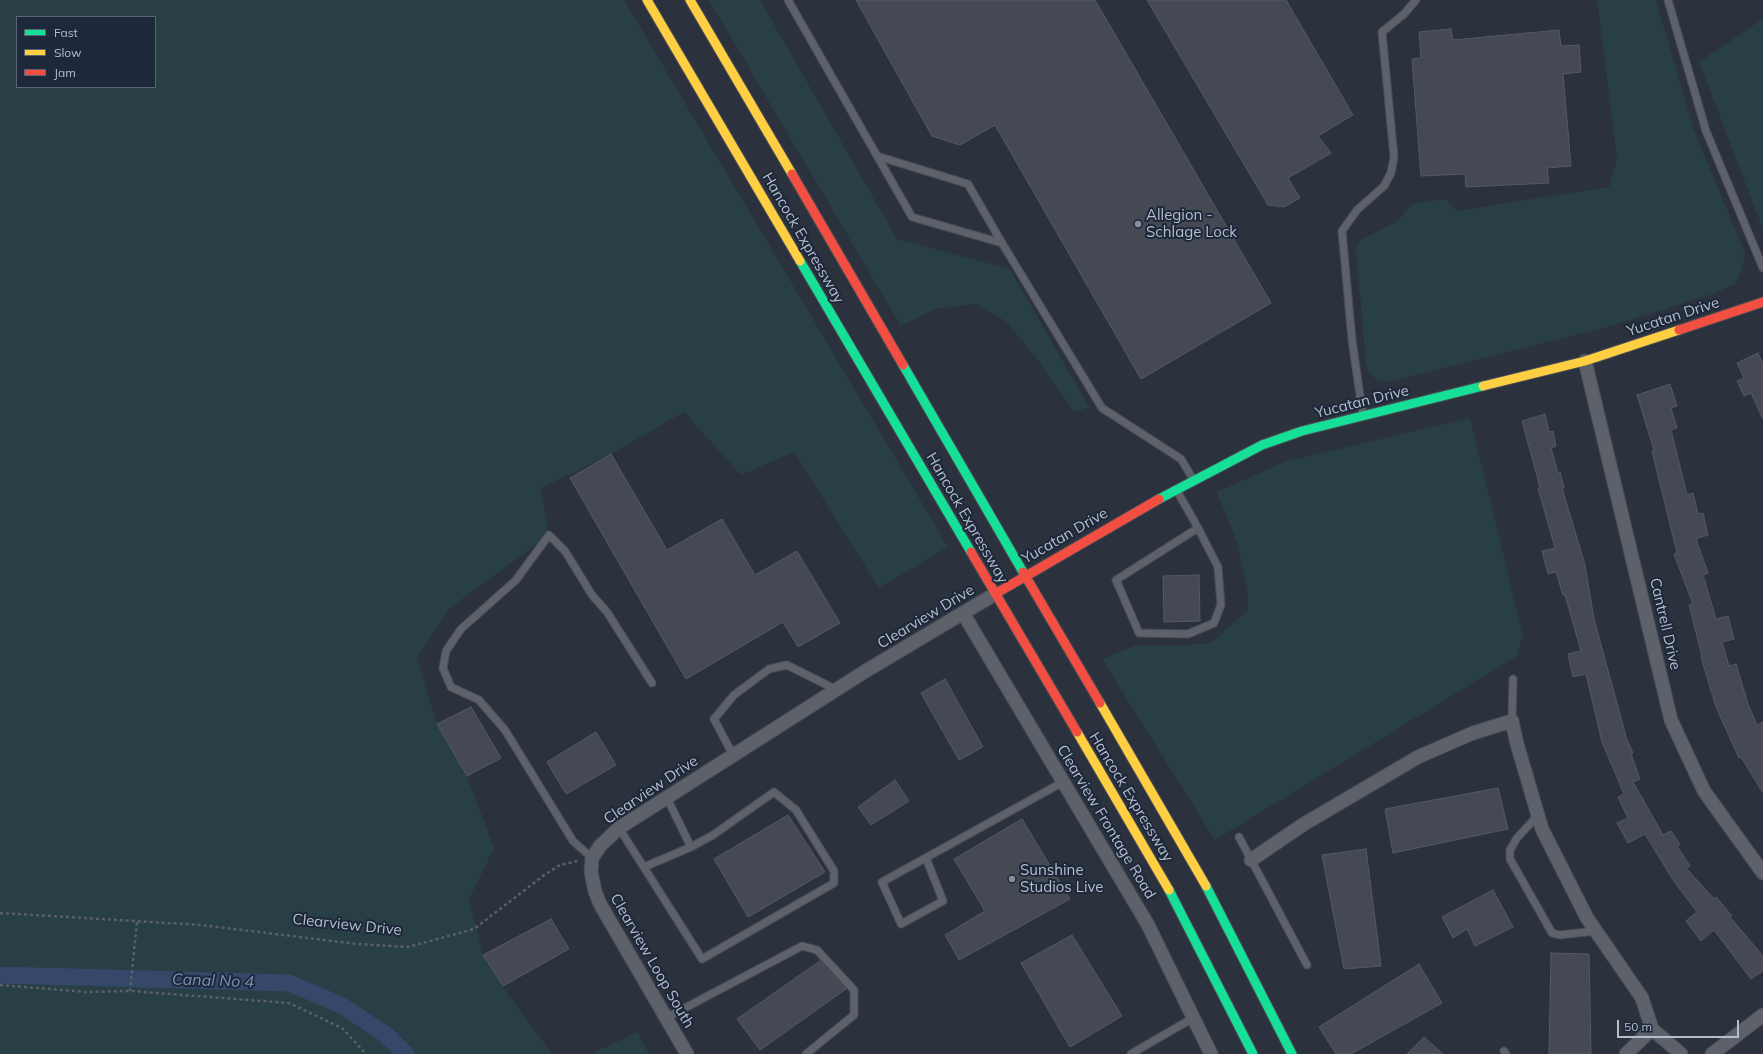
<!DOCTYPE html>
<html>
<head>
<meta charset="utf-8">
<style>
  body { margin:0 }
  #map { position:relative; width:1763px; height:1054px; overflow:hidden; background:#2c323d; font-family:Mulish,sans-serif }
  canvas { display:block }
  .legend { position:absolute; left:16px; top:16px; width:140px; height:72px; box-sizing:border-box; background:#1d283a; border:1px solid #5a6475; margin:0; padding:5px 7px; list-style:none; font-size:12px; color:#b6bece }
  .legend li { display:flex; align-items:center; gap:8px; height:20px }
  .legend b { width:20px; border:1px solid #5a6475 }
  .scale { position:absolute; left:1617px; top:1020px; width:122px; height:18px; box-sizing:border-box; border:2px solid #b6bece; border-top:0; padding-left:5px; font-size:12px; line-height:14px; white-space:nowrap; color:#b6bece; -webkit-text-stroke:3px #1d283a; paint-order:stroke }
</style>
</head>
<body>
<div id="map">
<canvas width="1763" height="1054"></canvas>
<ul class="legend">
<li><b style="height:5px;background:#16e098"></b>Fast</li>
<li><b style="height:5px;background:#ffcf43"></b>Slow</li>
<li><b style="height:5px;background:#f24e42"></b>Jam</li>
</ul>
<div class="scale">50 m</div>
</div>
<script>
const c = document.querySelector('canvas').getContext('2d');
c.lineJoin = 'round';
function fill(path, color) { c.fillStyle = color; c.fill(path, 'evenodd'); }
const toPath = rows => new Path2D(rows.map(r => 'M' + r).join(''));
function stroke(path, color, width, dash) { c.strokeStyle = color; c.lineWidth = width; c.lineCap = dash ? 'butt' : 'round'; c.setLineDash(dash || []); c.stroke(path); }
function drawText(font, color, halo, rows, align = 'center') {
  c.font = font + ' Mulish,sans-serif'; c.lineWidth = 4; c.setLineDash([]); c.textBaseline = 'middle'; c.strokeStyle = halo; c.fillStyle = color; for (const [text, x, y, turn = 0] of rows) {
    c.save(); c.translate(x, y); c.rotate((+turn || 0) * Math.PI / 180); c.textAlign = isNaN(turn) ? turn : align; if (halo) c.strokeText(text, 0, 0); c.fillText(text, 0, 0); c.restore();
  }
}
fill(toPath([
  [0,0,624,0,948,547,879,588,794,452,741,475,684,412,611,454,541,488,549,535,450,608,417,658,437,724,467,776,494,848,469,899,483,955,503,987,552,1054,0,1054,0,975,270,983,0,966],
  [17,17,155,17,155,87,17,87],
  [709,0,760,0,897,239,1010,269,1089,407,1074,412,1038,360,1007,322,976,304,935,309,901,326],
  [1597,0,1656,0,1694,131,1745,253,1742,269,1735,284,1710,295,1607,327,1388,382,1378,380,1368,373,1366,362,1356,250,1359,241,1396,222,1412,204,1446,199,1457,211,1609,187,1617,159],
  [1763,19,1763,229,1699,62],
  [1470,418,1523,635,1517,656,1215,840,1102,659,1134,646,1176,646,1211,643,1248,610,1248,594,1237,542,1217,492,1284,462],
  [637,1032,649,1054,591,1054]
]), '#273f45');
stroke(toPath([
  [0,975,289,983,341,1005,385,1034,406,1054]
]), '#35486a', 17);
const building = toPath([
  [856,0,1095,0,1271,303,1141,379,995,125,960,145,932,136,856,0],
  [1147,0,1286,0,1353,115,1318,136,1331,153,1288,178,1300,198,1284,207,1268,205,1147,0],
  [1451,29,1453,40,1559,30,1561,46,1579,45,1581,72,1563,74,1571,166,1547,168,1549,183,1466,187,1465,174,1421,176,1412,59,1421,58,1419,32,1451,29],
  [1758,353,1763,364,1763,419,1751,393,1744,396,1737,381,1744,378,1737,363,1758,353],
  [1670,384,1677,406,1671,408,1677,428,1671,430,1687,495,1693,493,1698,514,1703,513,1708,535,1696,539,1708,573,1703,575,1716,619,1728,616,1734,639,1722,642,1729,666,1736,664,1748,704,1757,725,1763,722,1763,793,1741,757,1739,758,1716,707,1701,657,1702,656,1689,605,1693,604,1674,554,1677,553,1652,451,1654,450,1637,395,1670,384],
  [1545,414,1549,432,1553,431,1556,446,1551,448,1558,473,1560,472,1564,488,1562,488,1585,565,1594,619,1627,740,1633,753,1631,754,1640,779,1633,782,1663,835,1671,831,1680,844,1677,846,1690,866,1686,868,1714,899,1716,897,1732,916,1730,917,1763,956,1763,971,1751,979,1714,930,1701,941,1686,921,1697,912,1673,880,1645,834,1628,843,1617,823,1628,818,1618,797,1624,794,1602,742,1586,674,1573,677,1568,654,1581,651,1565,595,1563,595,1556,572,1548,574,1542,551,1555,548,1538,488,1540,487,1522,421,1545,414],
  [611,454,667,550,722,519,755,575,797,551,840,623,798,647,783,622,686,679,570,478,611,454],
  [1199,575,1200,621,1164,622,1163,576,1199,575],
  [945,679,983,747,959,760,921,693,945,679],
  [471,707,501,758,467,776,437,724,471,707],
  [596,732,616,765,566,794,547,762,596,732],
  [895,780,909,801,871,825,858,807,895,780],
  [1498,788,1508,829,1393,853,1385,809,1498,788],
  [788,815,825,872,748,917,714,859,788,815],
  [1022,819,1070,899,959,960,945,935,985,911,954,859,1022,819],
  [1366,849,1381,966,1344,969,1322,855,1366,849],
  [1493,890,1513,927,1475,946,1467,929,1453,938,1442,917,1493,890],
  [551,919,569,949,503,986,483,955,551,919],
  [1072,935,1122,1016,1070,1047,1021,963,1072,935],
  [1551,953,1589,954,1591,1054,1549,1054,1551,953],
  [820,961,846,989,760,1050,737,1019,820,961],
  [1419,964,1442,1003,1351,1054,1336,1054,1319,1027,1419,964],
  [1424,1037,1443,1054,1407,1054,1424,1037]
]);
fill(building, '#444953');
stroke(building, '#545a65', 1);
const lane = toPath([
  [788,0,912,217,1002,243],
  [1668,0,1706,131,1763,268],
  [877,156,968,184,1002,243,1102,408,1181,459,1193,479],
  [1363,416,1352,340,1342,231,1357,210,1384,186,1391,173,1394,157,1382,32,1404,14,1416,0],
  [1176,489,1198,528,1218,567,1221,605,1214,623,1188,634,1139,633,1116,580,1198,528],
  [1512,721,1513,679],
  [733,755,714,719,734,695,769,669,787,665,837,690],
  [667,798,691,847],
  [1538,815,1517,838,1510,850,1510,859,1552,933,1560,935,1596,931],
  [619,828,702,959,834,883,834,871,796,810,774,792,713,835,691,847,644,867],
  [1239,837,1307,965],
  [592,858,573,841,505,730,479,700,451,687,443,668,446,651,461,629,516,580,549,535,565,551,592,595,607,612,652,683],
  [926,858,943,901,901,924,882,882,1063,782],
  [666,1018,802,946,817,950,854,990,854,1015,806,1054],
  [1504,1051,1506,1054],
  [1131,1054,1193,1018]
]);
const street = toPath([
  [1585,361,1671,720,1704,791,1763,873],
  [963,613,1148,925,1211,1054],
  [1251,860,1304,824,1418,757,1473,733,1512,721,1517,744,1542,829,1587,918,1642,998,1652,1029,1681,1054],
  [687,1054,600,904,595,891,591,872,592,858,600,846,619,828,864,672,995,594],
  [1626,1054,1652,1029],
  [1712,1054,1763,1015]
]);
const fast = toPath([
  [800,261,971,552],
  [903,365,1023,572],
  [1159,499,1262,445,1302,431,1483,386],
  [1206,886,1292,1054],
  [1169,890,1253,1054]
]);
const slow = toPath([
  [647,0,800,261],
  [690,0,792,174],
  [1483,386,1585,361,1679,330],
  [1100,703,1206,886],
  [1077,732,1169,890]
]);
const jam = toPath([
  [792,174,903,365],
  [1679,330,1763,302],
  [971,552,1077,732],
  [1023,572,1100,703],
  [995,594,1159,499]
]);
stroke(lane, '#494d56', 9);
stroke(street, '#494d56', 15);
stroke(fast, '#494d56', 11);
stroke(slow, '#494d56', 11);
stroke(jam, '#494d56', 11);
stroke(toPath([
  [0,913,201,925,357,944,408,947,474,929,543,876,560,865,578,861],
  [0,985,87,992,130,991,289,1003,342,1028,366,1054],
  [130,991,137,921]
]), '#5a6068', 2.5, [3, 3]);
stroke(lane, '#5d616a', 7);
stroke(street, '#5d616a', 13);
stroke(fast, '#16e098', 9);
stroke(slow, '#ffcf43', 9);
stroke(jam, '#f24e42', 9);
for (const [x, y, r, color] of [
  [1138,224,4,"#868d9b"],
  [1012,879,4,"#868d9b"]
]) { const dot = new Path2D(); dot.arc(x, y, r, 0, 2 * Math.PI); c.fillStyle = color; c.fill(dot); stroke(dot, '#1d283a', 1.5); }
drawText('15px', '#b6bece', '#1d283a', [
  ["Allegion -",1146,215],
  ["Schlage Lock",1146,232],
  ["Sunshine",1020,870],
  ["Studios Live",1020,887]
], 'left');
drawText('15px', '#b6bece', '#1d283a', [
  ["Hancock Expressway",803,238,60],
  ["Yucatan Drive",1673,317,-18],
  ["Yucatan Drive",1362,402,-14],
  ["Hancock Expressway",967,518,60],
  ["Yucatan Drive",1065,536,-30],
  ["Clearview Drive",926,617,-31],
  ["Cantrell Drive",1665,624,77],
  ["Clearview Drive",651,790,-34],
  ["Hancock Expressway",1131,797,59],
  ["Clearview Frontage Road",1106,822,59],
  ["Clearview Drive",347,925,6],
  ["Clearview Loop South",652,961,60]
]);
drawText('italic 16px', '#7b92b8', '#1d283a', [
  ["Canal No 4",213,981,2]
]);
</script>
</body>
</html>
